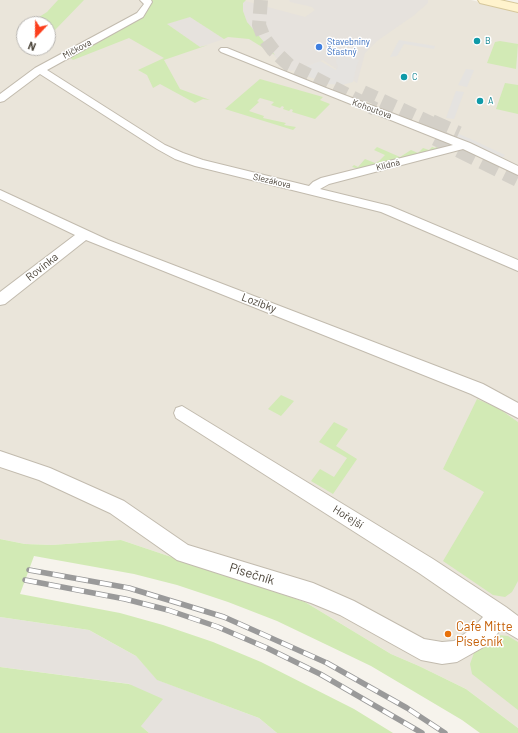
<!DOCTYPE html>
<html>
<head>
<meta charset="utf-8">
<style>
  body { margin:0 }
  #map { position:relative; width:518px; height:733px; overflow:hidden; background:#f6f3ec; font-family:Barlow,sans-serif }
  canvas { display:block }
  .north { position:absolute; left:16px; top:16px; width:40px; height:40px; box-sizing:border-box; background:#fff; border:1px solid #b7b4b0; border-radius:50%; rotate:202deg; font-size:11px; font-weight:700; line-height:16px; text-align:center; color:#4b4439 }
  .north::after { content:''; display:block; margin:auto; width:14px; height:18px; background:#fc3f1d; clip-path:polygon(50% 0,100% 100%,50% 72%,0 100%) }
</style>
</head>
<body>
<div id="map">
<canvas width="518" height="733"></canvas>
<div class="north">N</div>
</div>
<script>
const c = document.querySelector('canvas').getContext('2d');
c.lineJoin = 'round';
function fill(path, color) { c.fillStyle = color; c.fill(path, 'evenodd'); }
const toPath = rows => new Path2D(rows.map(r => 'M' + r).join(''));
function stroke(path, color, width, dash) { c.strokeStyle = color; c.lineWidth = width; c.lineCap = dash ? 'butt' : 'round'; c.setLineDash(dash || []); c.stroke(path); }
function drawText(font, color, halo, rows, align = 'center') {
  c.font = font + ' Barlow,sans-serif'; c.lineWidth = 3; c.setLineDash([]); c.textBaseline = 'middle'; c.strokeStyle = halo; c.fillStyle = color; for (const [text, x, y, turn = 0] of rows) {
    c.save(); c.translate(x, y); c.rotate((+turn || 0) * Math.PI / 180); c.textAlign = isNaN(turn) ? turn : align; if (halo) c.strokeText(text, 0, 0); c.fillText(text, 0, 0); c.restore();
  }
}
fill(toPath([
  [0,0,471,0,518,11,518,728,466,689,419,666,391,654,305,602,121,540,52,545,25,544,0,539],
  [24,24,48,24,48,48,24,48]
]), '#eae5da');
fill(toPath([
  [289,0,428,0,428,3,413,16,377,41,365,53,357,83,323,60,291,71,281,64,247,22,243,11,243,3,245,1,305,17,315,10,312,7,290,2],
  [190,17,224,39,200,47,167,24],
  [0,617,89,630,136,656,158,680,259,718,277,733,149,733,141,726,130,684,0,667]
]), '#e6e2dd');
fill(toPath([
  [58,0,84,0,55,30,48,34,48,24,28,24,47,12],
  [147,0,246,0,243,3,243,11,247,22,275,55,249,39,228,37,224,39,190,17,167,24,200,47,208,45,164,60,180,89,210,100,203,99,195,103,160,84,153,88,147,75,138,70,164,58,129,38,73,60,67,55,131,23],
  [500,41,518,44,516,69,487,63,495,42],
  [260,79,323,97,320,100,330,104,315,119,292,112,293,110,291,109,289,111,283,109,284,107,282,106,280,108,271,105,274,102,260,98,257,101,259,102,249,111,264,116,263,118,286,123,284,125,296,127,293,130,225,109],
  [505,83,518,85,518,114,496,109],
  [440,143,444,145,444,148,362,170,352,167,354,165,358,167,365,159,375,163,379,161,385,155,374,150,377,147,400,157,411,150,418,153,423,148,429,150,432,147,435,148],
  [281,395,294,401,281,416,268,409],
  [477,399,498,408,518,422,518,581,512,592,505,597,493,595,443,561,484,492,443,469],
  [334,422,348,429,336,446,357,459,333,494,311,481,320,469,334,477,347,458,319,442],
  [0,539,25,544,52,545,121,540,305,602,391,654,419,666,466,689,518,728,518,733,480,733,462,720,371,666,277,621,228,602,177,585,134,574,34,556,20,594,120,613,163,625,213,642,261,662,354,709,393,733,277,733,259,718,157,680,136,656,89,630,0,617],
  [498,635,508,636,518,642,518,710,472,674,470,664,474,653],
  [0,667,129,684,163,699,141,726,149,733,0,733]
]), '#d2eab5');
fill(toPath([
  [399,40,435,46,434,49,404,44,397,56,390,57],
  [337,54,359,60,356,68,353,82,342,85,329,84,293,71,320,61,336,70,338,67,336,62],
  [466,69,474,70,467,87,458,85],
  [456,91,464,92,454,119,446,118],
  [459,134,473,140,505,155,502,158,455,137]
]), '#e5e3e0');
stroke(toPath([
  [261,0,259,25,264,38,273,50,289,65,375,109],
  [363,92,433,124]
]), '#d4d0c8', 14, [14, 7]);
stroke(toPath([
  [431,123,458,135],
  [436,137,518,178]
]), '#d4d0c8', 18, [18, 8]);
const street = toPath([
  [140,0,151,0,152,2,143,17,47,70,165,145,183,153,203,160,309,186,313,182,321,178,453,145,221,52,219,50,221,48,227,48,326,88,470,143,518,166,518,175,463,149,329,184,320,189,390,206,518,260,518,271,381,212,195,166,175,159,157,149,40,74,4,101,0,102,0,94,35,68,137,13,144,4,140,0],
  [0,190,108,240,483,384,518,403,518,418,471,394,86,240,5,304,0,305,0,292,75,235,0,199,0,190],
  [182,406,433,559,506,607,518,616,518,639,501,629,489,644,457,662,442,664,421,660,340,615,311,603,177,560,110,513,39,480,0,467,0,451,50,468,124,501,188,545,313,583,354,601,424,639,442,642,454,641,473,628,483,617,419,573,176,418,174,413,176,408,182,406]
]);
const secondary = toPath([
  [478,0,500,0,518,4,518,12,480,3,478,0]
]);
stroke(street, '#c2bbae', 2);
stroke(secondary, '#d6c79b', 2);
fill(street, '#fff');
fill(secondary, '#fff3cd');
const rail = toPath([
  [29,570,129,588,224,617,327,663,407,708,445,733],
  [25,580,125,599,168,610,218,627,267,648,320,674,422,733]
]);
stroke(rail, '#9a9a9a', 5.5);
stroke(rail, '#fff', 4, [12]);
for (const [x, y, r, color] of [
  [477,41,4,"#0f9aa8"],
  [319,47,4,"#3f7fe0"],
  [404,77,4,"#0f9aa8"],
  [480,101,4,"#0f9aa8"],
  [448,634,4,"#e8710a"]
]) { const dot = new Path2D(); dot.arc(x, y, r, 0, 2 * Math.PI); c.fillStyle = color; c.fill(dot); stroke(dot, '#fff', 1.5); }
drawText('9px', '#0d838f', '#fff', [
  ["B",485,41],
  ["C",412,77],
  ["A",488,101]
], 'left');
drawText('9px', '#366cbe', '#fff', [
  ["Stavebniny",327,42],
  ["Šťastný",327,52]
], 'left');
drawText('9px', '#4b4439', '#fff', [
  ["Míčkova",77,49,-28],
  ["Kohoutova",372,109,20],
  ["Klidná",388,165,-14],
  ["Slezákova",272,181,13]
]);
drawText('11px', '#4b4439', '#fff', [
  ["Rovinka",42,267,-38],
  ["Lozíbky",259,303,21],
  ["Hořejší",348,517,32]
]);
drawText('13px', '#4b4439', '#fff', [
  ["Písečník",252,574,17]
]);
drawText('13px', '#c56008', '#fff', [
  ["Cafe Mitte",456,627],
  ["Písečník",456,642]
], 'left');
</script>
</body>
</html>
